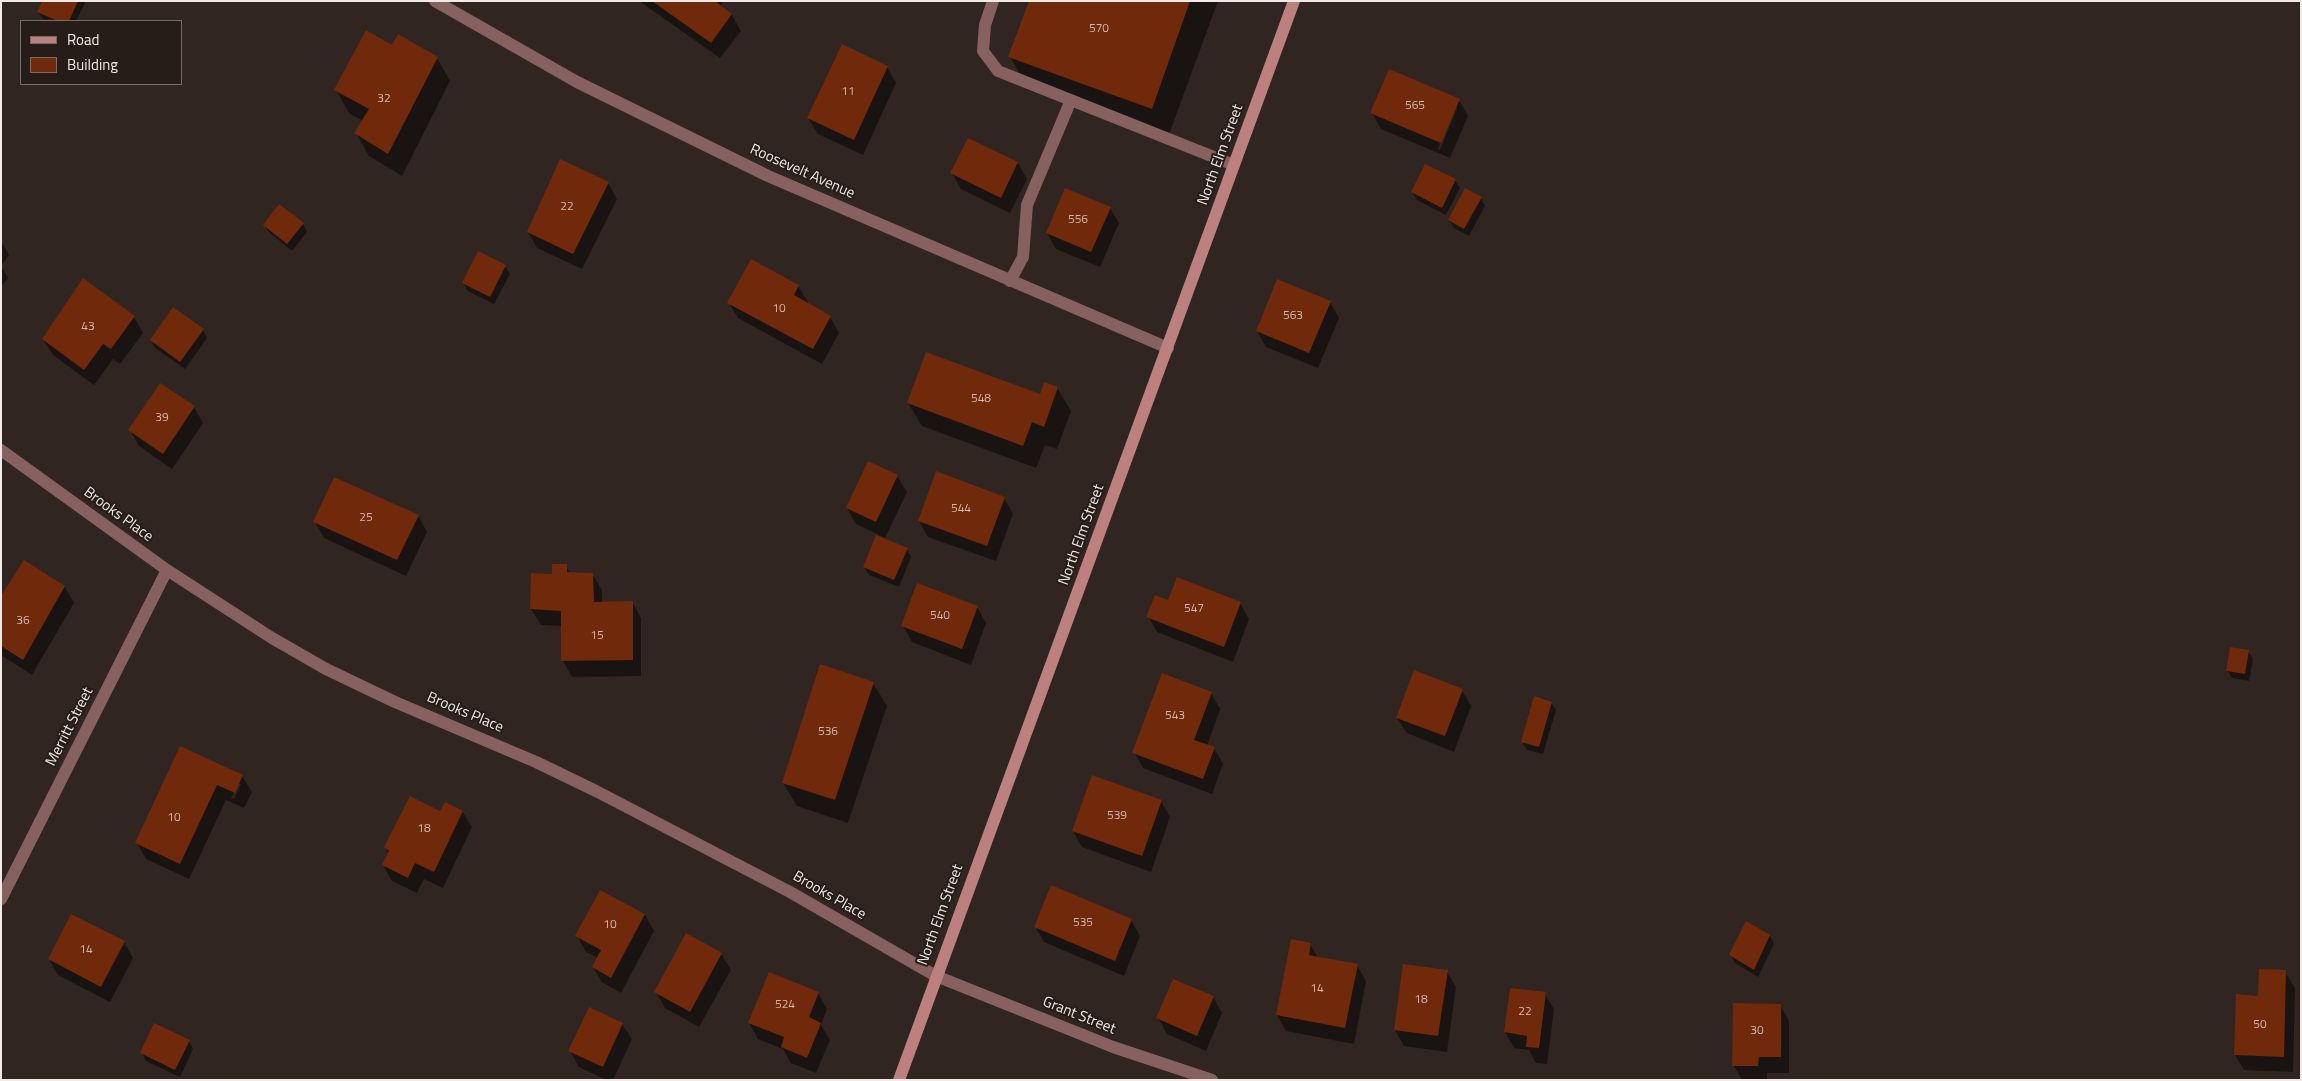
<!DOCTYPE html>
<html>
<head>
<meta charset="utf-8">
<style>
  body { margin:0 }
  #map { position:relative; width:2302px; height:1081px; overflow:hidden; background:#302521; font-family:"Titillium Web",sans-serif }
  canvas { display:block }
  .frame { position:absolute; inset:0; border:2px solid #f1eae7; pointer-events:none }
  .legend { position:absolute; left:20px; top:20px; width:162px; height:65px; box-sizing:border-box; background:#261c18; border:1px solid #776e6b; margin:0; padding:6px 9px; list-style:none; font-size:15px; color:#f1eae7 }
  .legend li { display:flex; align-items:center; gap:10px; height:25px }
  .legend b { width:25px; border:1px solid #776e6b }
</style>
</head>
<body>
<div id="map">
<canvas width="2302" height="1081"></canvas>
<div class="frame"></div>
<ul class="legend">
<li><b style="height:6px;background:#bc817f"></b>Road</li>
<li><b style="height:14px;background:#70290a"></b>Building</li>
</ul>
</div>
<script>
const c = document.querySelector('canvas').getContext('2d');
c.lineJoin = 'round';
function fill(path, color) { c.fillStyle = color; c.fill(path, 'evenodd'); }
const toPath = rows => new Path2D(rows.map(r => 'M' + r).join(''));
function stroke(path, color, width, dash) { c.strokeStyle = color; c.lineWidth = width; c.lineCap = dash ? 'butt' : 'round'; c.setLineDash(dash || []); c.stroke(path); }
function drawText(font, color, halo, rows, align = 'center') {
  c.font = font + ' "Titillium Web",sans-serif'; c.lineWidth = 4; c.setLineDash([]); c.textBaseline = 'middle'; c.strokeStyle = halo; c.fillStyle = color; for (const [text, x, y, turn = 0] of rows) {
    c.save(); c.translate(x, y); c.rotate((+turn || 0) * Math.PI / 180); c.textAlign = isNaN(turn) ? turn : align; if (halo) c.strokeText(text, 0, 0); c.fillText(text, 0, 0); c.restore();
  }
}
fill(toPath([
  [43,1,86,1,76,21,43,19,38,12],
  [639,1,723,1,721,7,732,15,741,31,720,58],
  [1030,1,1218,1,1168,137,1027,86,1010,57],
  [392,47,437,58,450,81,402,176,369,156,356,133,363,121,349,113,336,90],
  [887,67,896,83,863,155,818,134,808,118],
  [1459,100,1468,116,1450,158,1381,129,1372,113],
  [1455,108,1457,108,1440,150,1438,149],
  [1018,163,1027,179,1010,213,961,189,952,173],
  [1455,180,1460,188,1446,215,1417,200,1412,192],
  [608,183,617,199,582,269,537,248,528,232],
  [1481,198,1485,206,1469,236,1454,228,1449,220],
  [1110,208,1119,223,1100,267,1056,249,1047,233],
  [303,224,307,232,292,251,269,232,264,225],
  [1,241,9,255,1,266],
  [1,266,8,278,1,287],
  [505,266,510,274,494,304,468,291,463,283],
  [798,286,808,302,807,304,830,317,839,333,822,364,738,318,729,303],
  [1330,302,1339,318,1318,368,1266,347,1257,331],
  [134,317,143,333,120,364,113,359,94,385,53,355,43,339],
  [203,330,207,338,185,369,155,348,151,340],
  [1057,388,1071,411,1057,449,1045,445,1036,468,922,426,908,403,1041,396],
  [194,407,203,423,172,469,139,446,130,430],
  [897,476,907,492,885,538,856,524,847,508],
  [1004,498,1013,514,996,561,928,537,919,521],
  [418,516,427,532,406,576,324,538,315,522],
  [907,549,911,557,899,587,869,575,864,567],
  [24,562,65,587,74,603,32,675,1,655,1,598],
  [566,566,570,573,592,574,602,590,602,603,632,602,641,618,641,676,572,677,563,661,562,626,541,625,531,609,553,575],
  [1169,602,1240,603,1249,619,1233,662,1157,632,1148,616],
  [977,607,986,623,971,665,912,642,903,626],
  [2248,651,2253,659,2249,681,2232,678,2227,670],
  [873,683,887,706,848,823,797,806,783,783],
  [1462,690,1471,706,1454,752,1407,733,1397,718],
  [1211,693,1220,709,1207,746,1214,748,1223,764,1212,794,1143,768,1134,752],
  [1551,703,1556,710,1543,754,1527,750,1522,742],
  [180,748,242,776,252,792,244,808,226,800,189,879,146,859,137,843],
  [238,784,241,784,234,799,231,798],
  [1161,801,1170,817,1151,872,1082,847,1073,831],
  [462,811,472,827,443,888,424,879,417,893,392,881,383,865,389,854,385,847,441,813],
  [601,892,645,915,654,931,621,993,602,982,593,967,598,958,586,952,577,936],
  [1131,920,1140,936,1124,976,1044,942,1035,926],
  [1770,936,1774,944,1758,977,1735,963,1731,955],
  [124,942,133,958,110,1002,58,975,49,959],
  [1310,944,1318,958,1357,965,1366,981,1354,1044,1286,1031,1277,1015],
  [721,954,731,970,699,1027,665,1008,656,992],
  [1447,972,1456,987,1447,1052,1404,1046,1395,1030],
  [2285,972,2295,988,2293,1072,2244,1070,2235,1055,2259,997],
  [818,993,827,1009,821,1025,830,1040,816,1073,791,1063,783,1049,758,1039,749,1023],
  [1545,994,1554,1009,1547,1064,1536,1063,1529,1050,1514,1048,1505,1032],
  [1213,997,1222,1013,1206,1051,1167,1034,1158,1018],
  [1780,1005,1789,1021,1789,1073,1767,1073,1767,1080,1742,1080,1734,1066],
  [622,1024,632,1039,613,1080,606,1080,579,1067,570,1051],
  [189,1041,193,1049,180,1077,146,1061,142,1053]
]), '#0007');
fill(toPath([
  [42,1,78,1,69,21,58,21,37,12],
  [652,1,715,1,732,14,711,43],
  [1029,1,1190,1,1152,109,1008,57],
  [366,30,392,45,398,34,438,57,388,154,354,133,369,109,334,90],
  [842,44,888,66,854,140,807,118],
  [1389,69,1460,99,1441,143,1370,113],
  [968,138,1018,162,1001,198,950,173],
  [560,159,609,182,573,254,527,232],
  [1425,164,1456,179,1442,208,1411,192],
  [1065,188,1111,207,1091,252,1046,233],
  [1465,188,1482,197,1464,229,1448,220],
  [279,204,304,223,287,244,263,225],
  [478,251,506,265,490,297,462,283],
  [751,259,799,285,794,295,831,316,813,349,727,303],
  [83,278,135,316,111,349,103,344,84,370,42,339],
  [1277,279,1331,301,1309,353,1256,331],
  [173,307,204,329,180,362,150,340],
  [926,352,1040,394,1044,382,1058,387,1044,427,1032,422,1023,446,907,403],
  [160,383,195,406,163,454,128,430],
  [868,461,898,475,876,522,846,508],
  [936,471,1005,497,987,546,918,521],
  [334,477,419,515,397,560,313,522],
  [876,535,908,548,894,580,863,567],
  [24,560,65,586,23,660,1,646,1,596],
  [552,564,567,564,567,572,593,573,594,602,633,601,633,660,561,661,561,611,530,609,531,573,552,574],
  [1177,577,1241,602,1224,647,1146,617,1155,595,1168,600],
  [917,583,978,606,962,649,901,626],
  [2230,647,2249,650,2245,674,2226,671],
  [820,664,874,682,835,800,782,783],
  [1414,670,1463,689,1445,736,1396,718],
  [1162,673,1212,692,1194,740,1215,747,1203,779,1132,753],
  [1534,696,1552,702,1539,747,1521,742],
  [180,746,243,775,235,793,217,785,180,864,135,843],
  [1092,775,1162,800,1142,856,1072,831],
  [410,796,440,811,445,802,463,811,434,872,415,863,408,878,382,865,389,851,384,847],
  [1051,885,1132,919,1115,961,1034,927],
  [600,890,645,914,611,978,592,967,601,950,575,936],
  [71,914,125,941,101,987,48,959],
  [1746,921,1770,935,1754,970,1729,955],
  [686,933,722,953,690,1012,654,992],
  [1291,939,1311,943,1309,955,1358,964,1345,1028,1276,1015],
  [1403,964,1448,970,1438,1036,1394,1030],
  [2259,969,2286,970,2284,1057,2234,1055,2236,994,2258,996],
  [769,972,819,992,809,1017,821,1023,807,1058,781,1047,784,1037,748,1023],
  [1173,979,1214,996,1197,1036,1156,1018],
  [1510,988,1546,992,1539,1048,1526,1047,1527,1036,1504,1032],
  [1733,1003,1781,1004,1781,1057,1759,1057,1758,1066,1732,1066],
  [589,1007,623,1023,603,1067,568,1051],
  [154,1023,190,1040,175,1070,140,1053]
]), '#70290a');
stroke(toPath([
  [993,1,985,25,983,51,998,71,1234,165],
  [1010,281,1023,257,1027,205,1071,100]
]), '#876160', 12);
stroke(toPath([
  [435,1,577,82,768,176,1168,348],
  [1,450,167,570,272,638,326,669,395,702,536,762,596,791,790,892,936,976,1113,1047,1212,1080],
  [1,899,167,570]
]), '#876160', 12);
stroke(toPath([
  [899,1080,1294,1]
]), '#bc817f', 12);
drawText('12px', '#d1bab0', null, [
  ["570",1099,29],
  ["11",848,92],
  ["32",384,99],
  ["565",1415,106],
  ["22",567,207],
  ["556",1078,220],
  ["10",779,309],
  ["563",1293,316],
  ["43",88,327],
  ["548",981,399],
  ["39",162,418],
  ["544",961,509],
  ["25",366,518],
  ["547",1194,609],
  ["540",940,616],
  ["36",23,621],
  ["15",597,636],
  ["543",1175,716],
  ["536",828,732],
  ["539",1117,816],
  ["10",174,818],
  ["18",424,829],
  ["535",1083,923],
  ["10",610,925],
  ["14",86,950],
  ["14",1317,989],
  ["18",1421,1000],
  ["524",785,1005],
  ["22",1525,1012],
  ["50",2260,1025],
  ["30",1757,1031]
]);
drawText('15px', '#f1eae7', '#261c18', [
  ["North Elm Street",1221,155,-70],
  ["Roosevelt Avenue",802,172,24],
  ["Brooks Place",118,515,36],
  ["North Elm Street",1082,535,-70],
  ["Brooks Place",465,713,23],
  ["Merritt Street",70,727,-63],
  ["Brooks Place",829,896,30],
  ["North Elm Street",941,915,-70],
  ["Grant Street",1079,1016,22]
]);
</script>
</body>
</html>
